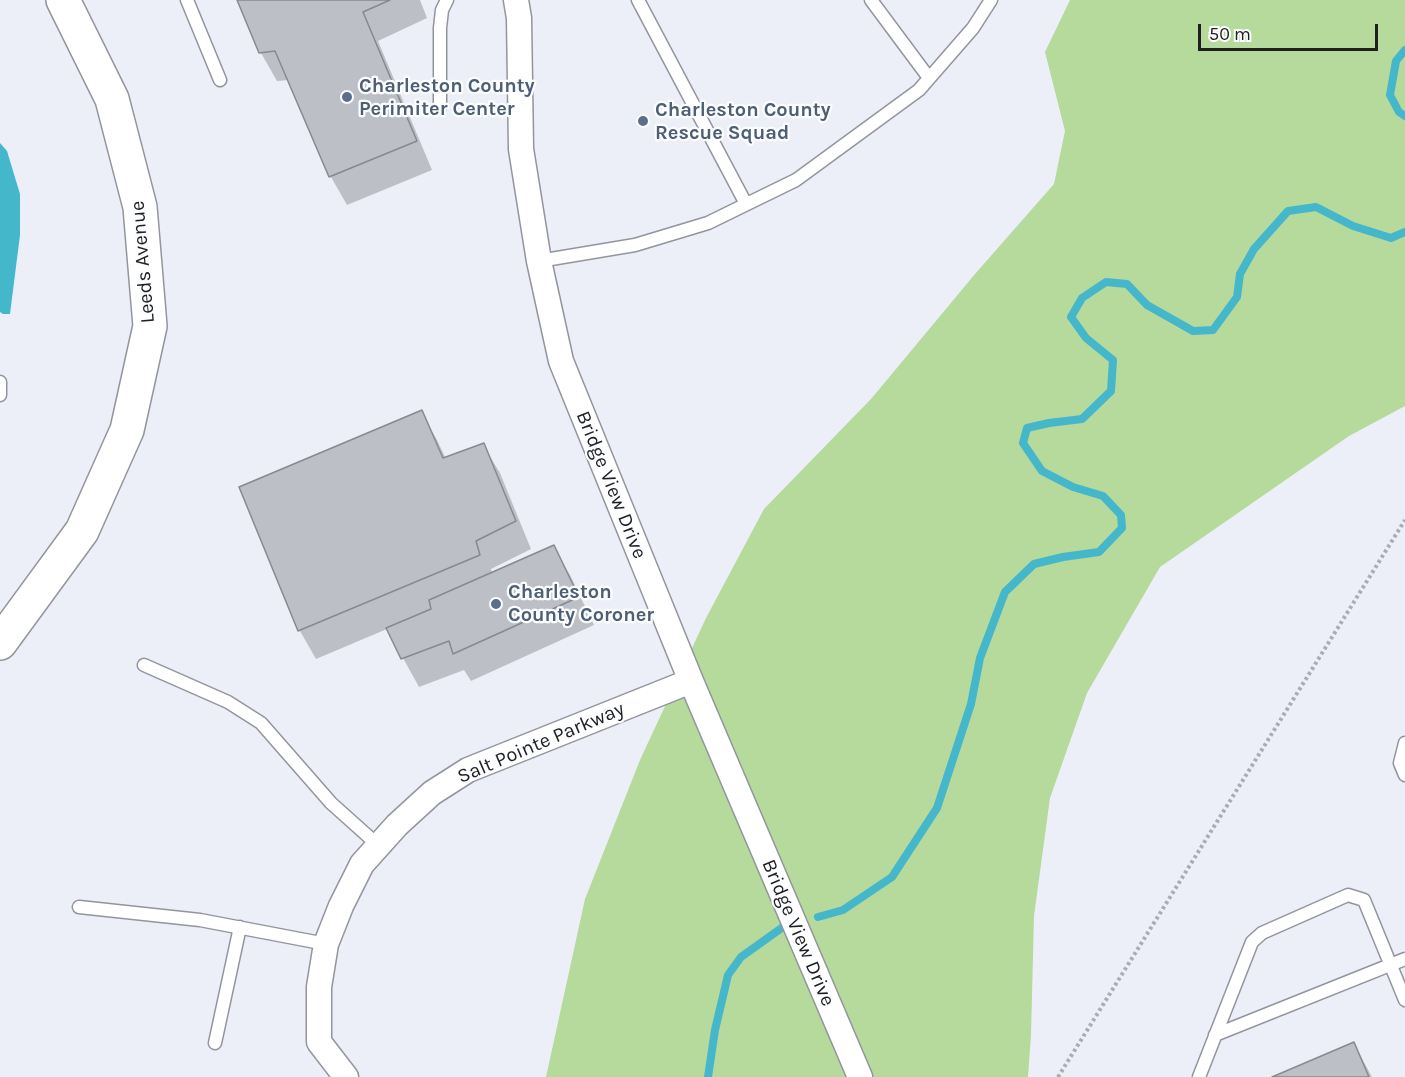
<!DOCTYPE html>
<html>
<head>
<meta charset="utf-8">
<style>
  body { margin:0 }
  #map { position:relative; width:1405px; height:1077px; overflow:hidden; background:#edeff8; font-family:Karla,sans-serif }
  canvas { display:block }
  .scale { position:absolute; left:1198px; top:24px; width:180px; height:27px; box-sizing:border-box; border:3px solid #1f1f22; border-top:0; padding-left:8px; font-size:18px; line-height:21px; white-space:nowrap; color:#1f1f22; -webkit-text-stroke:4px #fcfdfe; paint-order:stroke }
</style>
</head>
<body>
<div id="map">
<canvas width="1405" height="1077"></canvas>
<div class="scale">50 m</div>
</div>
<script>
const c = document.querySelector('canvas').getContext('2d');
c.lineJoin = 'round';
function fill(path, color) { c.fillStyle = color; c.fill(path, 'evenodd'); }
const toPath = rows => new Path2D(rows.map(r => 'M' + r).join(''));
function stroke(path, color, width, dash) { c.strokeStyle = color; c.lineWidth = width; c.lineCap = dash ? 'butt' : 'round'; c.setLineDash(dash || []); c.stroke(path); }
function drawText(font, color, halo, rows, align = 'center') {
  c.font = font + ' Karla,sans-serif'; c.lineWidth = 4.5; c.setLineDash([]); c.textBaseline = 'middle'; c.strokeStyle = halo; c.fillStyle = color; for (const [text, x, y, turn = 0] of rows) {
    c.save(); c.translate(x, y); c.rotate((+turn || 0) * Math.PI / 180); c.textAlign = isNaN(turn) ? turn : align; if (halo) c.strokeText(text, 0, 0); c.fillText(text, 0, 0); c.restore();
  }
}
fill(toPath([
  [1070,0,1405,0,1405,406,1349,436,1160,567,1087,693,1050,798,1034,916,1031,1035,1028,1077,546,1077,585,899,640,760,706,618,764,509,871,399,975,274,1054,184,1065,131,1045,52]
]), '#b6d99c');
fill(toPath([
  [0,143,7,151,20,194,20,235,10,314,3,314,0,312]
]), '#44b7cb');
fill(toPath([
  [239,0,420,0,427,18,378,41,432,170,347,205,331,177,289,80,277,81,261,53],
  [421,412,437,440,446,459,483,445,500,473,531,549,491,569,492,573,553,547,570,575,594,625,471,681,464,670,419,687,387,629,316,659,300,631,241,488],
  [1354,1044,1372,1077,1276,1077]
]), '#0003');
stroke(toPath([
  [1405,50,1396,61,1390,95,1399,112,1405,116],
  [818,917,843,910,892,877,937,808,971,704,980,658,1005,592,1034,564,1063,557,1099,552,1122,528,1121,515,1103,496,1073,487,1042,471,1023,443,1027,428,1049,423,1082,419,1111,391,1113,360,1086,338,1071,317,1082,298,1106,282,1127,284,1147,305,1193,331,1213,330,1237,297,1240,274,1254,249,1288,211,1316,207,1353,226,1391,238,1405,232],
  [708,1077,715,1030,728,975,741,957,783,927,792,924]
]), '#44b7cb', 8);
const building = toPath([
  [237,0,390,0,363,12,417,141,329,177,275,51,259,53,237,0],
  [422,410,443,458,484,443,516,521,476,541,480,555,298,631,239,487,422,410],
  [554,545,579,597,453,654,449,641,401,659,386,628,431,609,429,600,554,545],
  [1354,1042,1369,1077,1272,1077,1354,1042]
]);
fill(building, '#bdbfc7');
stroke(building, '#878990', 1.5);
const lane = toPath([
  [187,0,220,80],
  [638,0,746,204],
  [871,0,929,78],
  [440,107,440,28,442,10,447,0],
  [539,261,635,245,708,223,796,180,919,90,973,28,991,0],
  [0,382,0,395],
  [144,665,228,702,261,723,331,803,379,846],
  [1405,743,1400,763,1405,775],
  [79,907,200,920,326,944],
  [1215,1035,1405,959],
  [215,1043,240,927],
  [1199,1077,1252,942,1262,933,1348,895,1364,900,1405,1000]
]);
const street = toPath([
  [516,0,519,18,521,149,539,261,561,361,691,681,860,1077],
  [346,1077,319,1042,319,987,326,944,341,906,362,864,397,825,432,793,468,770,691,681]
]);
const secondary = toPath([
  [0,643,82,531,127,430,150,326,140,207,112,99,63,0]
]);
stroke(lane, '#93959d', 15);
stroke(street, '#93959d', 27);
stroke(secondary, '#93959d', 36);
stroke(toPath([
  [1058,1077,1405,520]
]), '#aaacb3', 4, [3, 3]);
stroke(lane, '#fff', 12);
stroke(street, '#fff', 24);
stroke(secondary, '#fff', 33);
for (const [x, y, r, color] of [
  [347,97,6,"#5c6f8a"],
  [643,121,6,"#5c6f8a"],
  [496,604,6,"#5c6f8a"]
]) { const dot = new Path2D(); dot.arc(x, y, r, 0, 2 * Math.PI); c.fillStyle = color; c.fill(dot); stroke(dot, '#fcfdfe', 2); }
drawText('bold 20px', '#4e5e75', '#fcfdfe', [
  ["Charleston County",359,86],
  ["Perimiter Center",359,109],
  ["Charleston County",655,110],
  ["Rescue Squad",655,133],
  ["Charleston",508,592],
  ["County Coroner",508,615]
], 'left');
drawText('20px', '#1f1f22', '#fcfdfe', [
  ["Leeds Avenue",143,262,-95],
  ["Bridge View Drive",611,485,68],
  ["Salt Pointe Parkway",541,743,-23],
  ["Bridge View Drive",798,933,67]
]);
</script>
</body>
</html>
